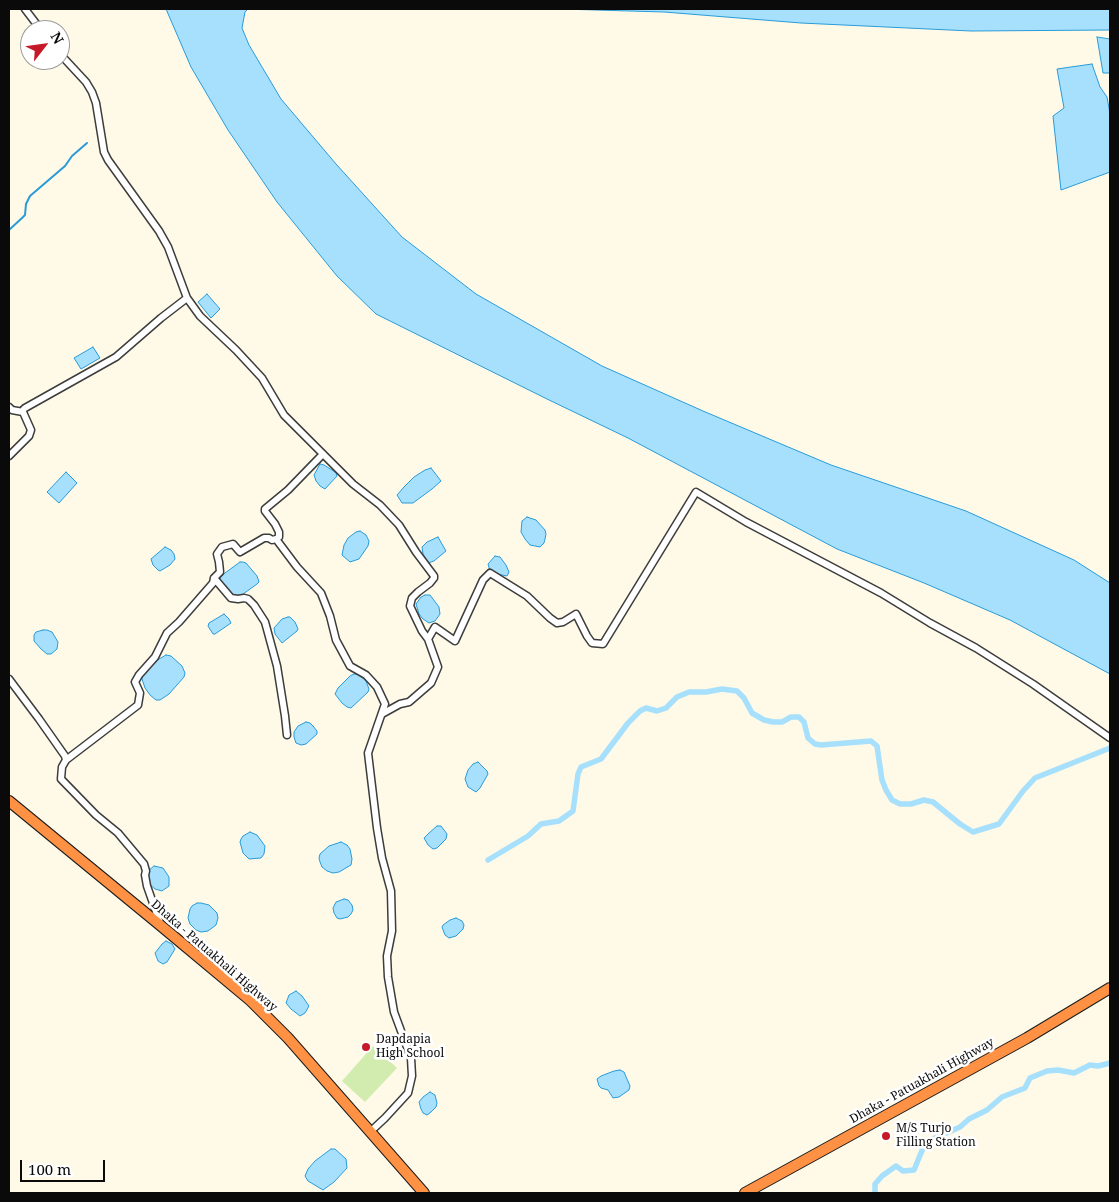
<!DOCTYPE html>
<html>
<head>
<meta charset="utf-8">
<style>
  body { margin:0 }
  #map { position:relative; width:1119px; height:1202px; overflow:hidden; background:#fff9e7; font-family:"Noto Serif",serif }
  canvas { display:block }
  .frame { position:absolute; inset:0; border:10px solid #0a0a0a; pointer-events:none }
  .north { position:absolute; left:20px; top:20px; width:50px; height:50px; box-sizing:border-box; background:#fff; border:1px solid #9d9d9d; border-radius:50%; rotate:60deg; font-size:14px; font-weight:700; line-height:20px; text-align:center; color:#0a0a0a }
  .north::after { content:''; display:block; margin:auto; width:18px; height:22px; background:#c51828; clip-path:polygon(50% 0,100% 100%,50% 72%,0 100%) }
  .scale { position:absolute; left:20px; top:1160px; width:85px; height:22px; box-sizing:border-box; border:2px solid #0a0a0a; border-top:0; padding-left:6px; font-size:15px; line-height:18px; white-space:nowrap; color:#0a0a0a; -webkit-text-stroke:4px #fff; paint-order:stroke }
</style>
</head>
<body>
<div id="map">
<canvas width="1119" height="1202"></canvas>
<div class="frame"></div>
<div class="north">N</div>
<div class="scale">100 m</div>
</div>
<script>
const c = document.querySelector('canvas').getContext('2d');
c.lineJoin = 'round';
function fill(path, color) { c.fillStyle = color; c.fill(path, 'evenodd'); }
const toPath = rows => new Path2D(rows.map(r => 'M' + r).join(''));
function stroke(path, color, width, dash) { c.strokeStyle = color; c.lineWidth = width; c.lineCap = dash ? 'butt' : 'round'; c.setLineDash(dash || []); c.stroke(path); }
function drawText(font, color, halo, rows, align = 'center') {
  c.font = font + ' "Noto Serif",serif'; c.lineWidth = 5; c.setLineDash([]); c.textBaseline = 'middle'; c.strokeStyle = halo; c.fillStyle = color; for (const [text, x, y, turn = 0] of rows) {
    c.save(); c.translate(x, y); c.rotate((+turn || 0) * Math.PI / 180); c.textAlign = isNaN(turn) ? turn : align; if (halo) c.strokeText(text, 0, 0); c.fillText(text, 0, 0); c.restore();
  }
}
fill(toPath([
  [373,1046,397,1068,365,1102,342,1081]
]), '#d1ecae');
const water = toPath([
  [166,9,248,9,245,12,242,28,249,45,281,99,336,164,402,237,476,294,602,366,703,411,831,465,966,511,1074,560,1110,583,1110,674,1010,620,924,583,837,549,628,438,547,399,376,314,337,276,277,202,228,130,191,67,166,9],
  [561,9,1110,9,1110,30,971,31,801,23,664,12,561,9],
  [1097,37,1110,39,1110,73,1103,73,1097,37],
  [1092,64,1100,87,1107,97,1110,114,1110,172,1061,190,1053,116,1064,108,1057,69,1092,64],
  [207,294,220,309,211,318,198,302,207,294],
  [93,347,100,358,81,369,74,358,93,347],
  [320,464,324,465,332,470,336,473,337,476,325,489,320,486,316,481,314,475,320,464],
  [431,468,441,481,432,489,413,503,402,503,397,495,404,487,414,477,425,470,431,468],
  [66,472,77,483,59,503,47,492,66,472],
  [527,517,536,520,545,530,546,534,545,539,544,543,540,547,530,545,525,539,521,532,522,521,527,517],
  [360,531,366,535,369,541,368,546,359,559,350,562,342,555,344,545,348,538,356,532,360,531],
  [438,537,446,551,434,561,428,563,423,554,422,547,427,542,438,537],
  [165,547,171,550,174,554,175,559,170,565,160,571,158,570,153,565,151,559,165,547],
  [495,556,500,557,506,565,509,572,507,576,497,574,490,571,488,564,495,556],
  [240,562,243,562,246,563,257,576,259,582,257,584,239,597,233,596,221,582,220,578,225,573,240,562],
  [425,595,430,595,439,607,440,614,435,621,429,623,423,619,419,614,416,604,421,597,425,595],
  [224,614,229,619,231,623,215,634,213,634,208,626,209,623,224,614],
  [288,617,290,617,295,622,298,629,297,631,282,643,275,634,274,628,282,619,288,617],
  [43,630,47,630,52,632,58,642,57,649,51,654,47,654,41,649,34,641,34,635,36,632,43,630],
  [166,655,171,656,182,666,185,673,184,677,169,694,160,700,156,700,150,695,145,688,142,679,142,676,159,659,166,655],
  [354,674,358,674,366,681,369,689,368,692,351,708,347,707,342,703,335,694,338,688,350,676,354,674],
  [306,722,310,723,313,726,317,731,317,734,306,744,301,745,296,743,294,737,294,732,298,726,306,722],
  [478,762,487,771,488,774,480,788,476,792,468,787,465,779,468,770,473,764,478,762],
  [437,826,441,826,447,834,446,839,437,848,433,849,428,845,424,838,429,833,437,826],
  [250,832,257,835,265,846,264,854,261,858,249,859,243,853,240,842,241,839,243,836,250,832],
  [341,842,347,845,350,849,352,859,351,865,339,872,333,873,327,871,322,867,320,862,319,858,320,854,329,846,341,842],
  [154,866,163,868,169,877,169,886,162,891,155,889,147,882,148,871,154,866],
  [344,899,348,900,352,905,353,910,351,914,348,917,340,919,337,918,334,913,333,908,336,902,344,899],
  [197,903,201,903,209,905,217,913,218,918,216,925,208,931,201,932,196,930,190,924,188,918,190,909,192,906,197,903],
  [456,918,462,921,464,925,463,929,456,936,449,938,445,935,442,927,443,925,450,920,456,918],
  [166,941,172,944,175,949,167,962,163,964,158,961,155,953,162,944,166,941],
  [296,991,302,996,309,1006,305,1013,300,1016,291,1009,286,1003,289,995,296,991],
  [620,1070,624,1072,630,1086,629,1090,619,1097,613,1098,608,1090,601,1088,599,1086,597,1079,601,1076,614,1071,620,1070],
  [430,1092,435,1095,437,1103,436,1107,431,1112,427,1115,423,1113,421,1109,419,1102,423,1097,430,1092],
  [331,1149,335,1149,346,1159,347,1168,334,1182,323,1190,308,1181,305,1176,308,1169,315,1161,331,1149]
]);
fill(water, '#a7e0fc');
stroke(water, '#289bd9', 1);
stroke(toPath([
  [9,230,22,218,25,215,26,204,30,196,65,166,72,156,87,143]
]), '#289bd9', 2);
stroke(toPath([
  [488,860,528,836,541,824,559,821,573,811,578,774,581,767,601,759,628,723,640,711,646,708,657,711,666,708,677,697,689,692,706,692,722,689,737,691,744,698,752,713,764,720,773,722,782,722,791,717,799,717,804,722,808,738,815,744,821,745,871,741,877,746,882,780,886,790,892,800,900,804,911,804,924,800,933,802,960,824,973,832,999,824,1023,791,1035,778,1110,748],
  [875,1193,875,1184,882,1176,896,1166,903,1171,914,1170,921,1153,926,1142,960,1127,969,1119,987,1110,1002,1097,1025,1088,1030,1078,1047,1071,1058,1070,1074,1073,1090,1065,1098,1066,1110,1063]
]), '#a7e0fc', 5.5);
const minor = toPath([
  [25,9,41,30],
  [60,54,86,82,92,92,96,103,104,152,108,160,159,231,168,247,187,298,200,316,236,350,262,378,284,415,353,484,380,505,399,525,416,552,434,576,434,578,430,583,418,592,412,598,410,606,422,631,428,639,438,667,431,683,409,702,400,704,382,714],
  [9,407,12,410,23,412],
  [9,456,29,436,31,430,23,412,23,410,25,408,116,357,161,318,187,298],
  [276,539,297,567,321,593,330,616,336,640,350,666,366,675,377,687,385,704,368,753,377,828,382,858,391,891,392,931,387,956,388,977,394,1012,411,1058,412,1076,408,1093,385,1118,370,1132],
  [214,578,231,598,238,599,244,598,248,599,254,605,265,622,277,666,285,716,287,735],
  [428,639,435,627,455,641,483,580,490,573,527,596,550,618,557,623,563,622,576,614,587,636,592,643,603,644,696,492,746,522,881,593,930,623,976,648,1033,684,1110,738],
  [9,679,39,719,65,756,66,760,62,767,61,779,96,815,118,833,144,864,146,871,145,875,147,886,160,923],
  [66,760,138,705,140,693,135,682,139,675,155,657,167,633,179,622,213,583,214,578,220,572,219,562,217,554,222,547,233,544,240,552,264,538,269,538,272,540,276,539,279,537,279,532,275,524,265,511,265,509,288,490,323,454]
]);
const highway = toPath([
  [9,801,160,925,251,1001,288,1038,424,1193],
  [745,1193,1027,1038,1110,988]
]);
stroke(minor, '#3d3d3d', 9);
stroke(highway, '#1b1b1b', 12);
stroke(minor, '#fff', 6);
stroke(highway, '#ff9145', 10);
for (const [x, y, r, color] of [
  [366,1047,5,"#c51828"],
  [886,1136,5,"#c51828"]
]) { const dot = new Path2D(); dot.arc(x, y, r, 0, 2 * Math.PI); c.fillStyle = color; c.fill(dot); stroke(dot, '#fff', 2); }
drawText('12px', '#0a0a0a', '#fff', [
  ["Dhaka - Patuakhali Highway",214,956,41],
  ["Dhaka - Patuakhali Highway",922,1081,-29]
]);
drawText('12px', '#0a0a0a', '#fff', [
  ["Dapdapia",376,1040],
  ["High School",376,1054],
  ["M/S Turjo",896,1129],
  ["Filling Station",896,1143]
], 'left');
</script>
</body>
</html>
